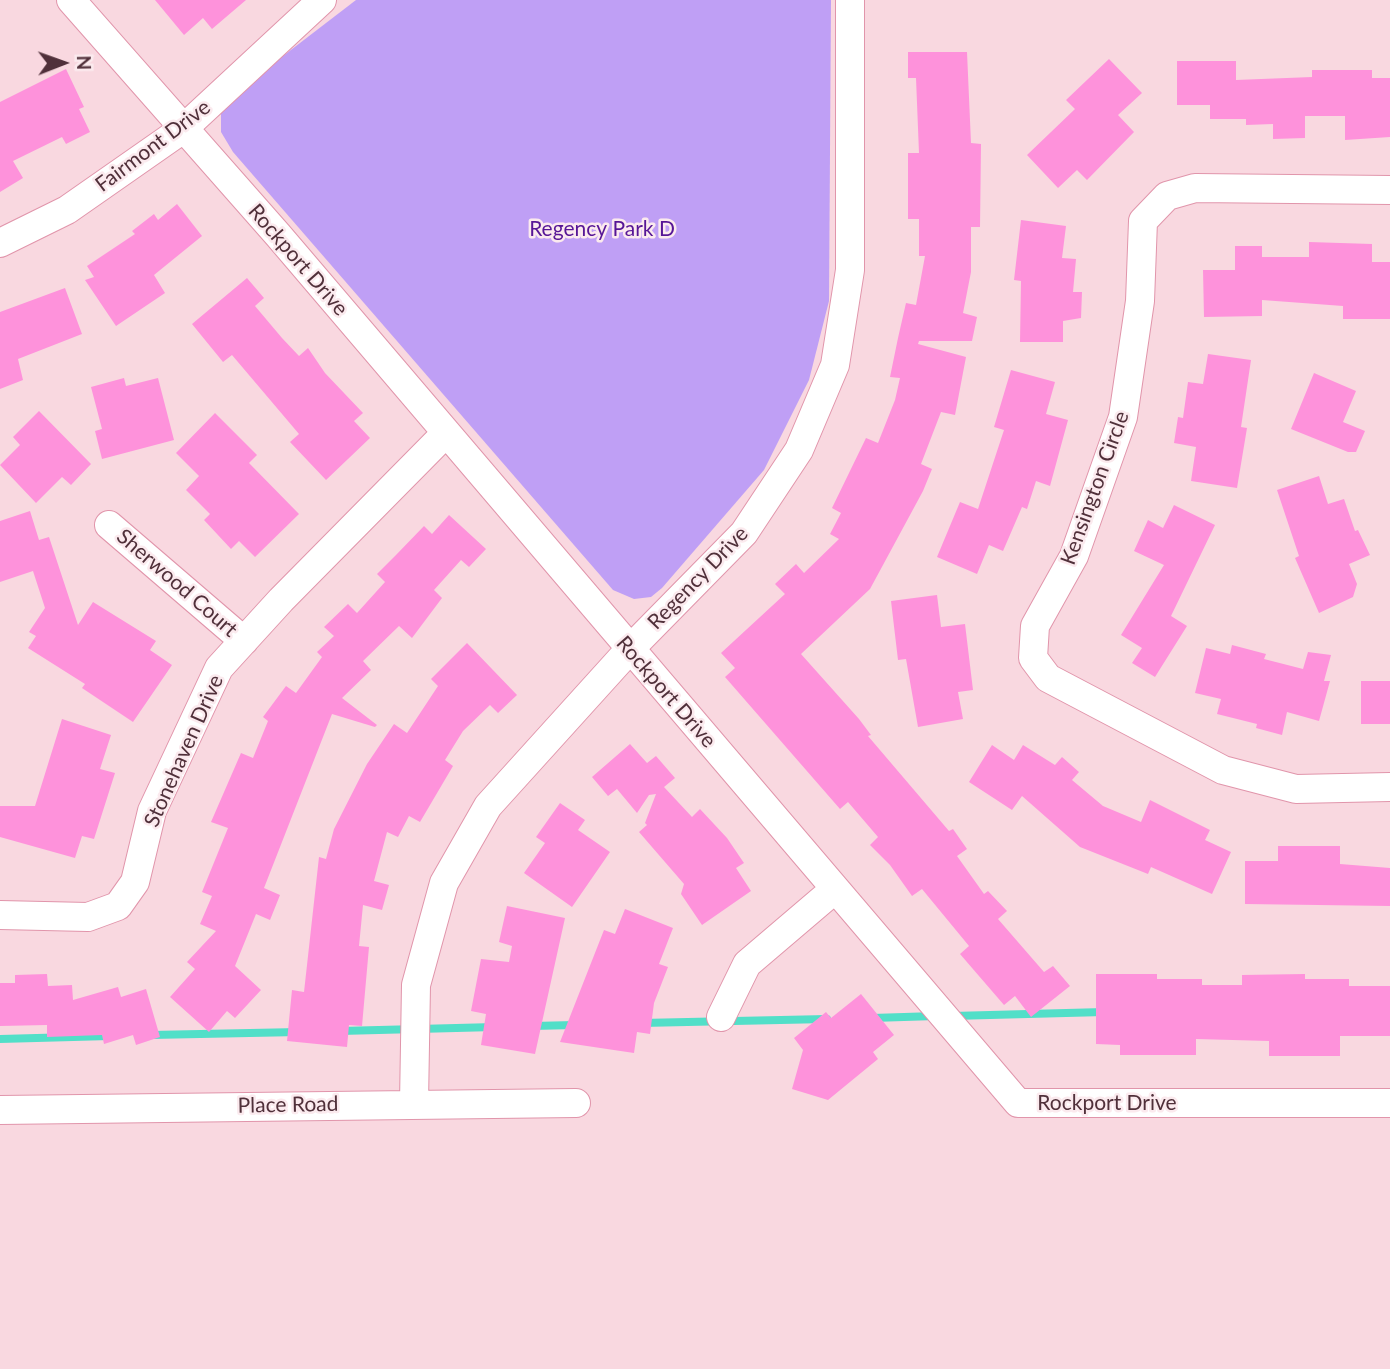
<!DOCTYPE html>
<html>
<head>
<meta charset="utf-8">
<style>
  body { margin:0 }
  #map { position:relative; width:1390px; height:1369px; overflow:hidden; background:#f9d8e0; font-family:Lato,sans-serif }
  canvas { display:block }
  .north { position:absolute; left:28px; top:28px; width:70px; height:70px; -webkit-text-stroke:5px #fbeaee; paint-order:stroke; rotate:89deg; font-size:19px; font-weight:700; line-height:28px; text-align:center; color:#50303a }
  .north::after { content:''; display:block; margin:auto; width:24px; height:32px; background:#50303a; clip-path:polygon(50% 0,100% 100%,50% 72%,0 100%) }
</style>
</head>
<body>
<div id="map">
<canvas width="1390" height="1369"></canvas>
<div class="north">N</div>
</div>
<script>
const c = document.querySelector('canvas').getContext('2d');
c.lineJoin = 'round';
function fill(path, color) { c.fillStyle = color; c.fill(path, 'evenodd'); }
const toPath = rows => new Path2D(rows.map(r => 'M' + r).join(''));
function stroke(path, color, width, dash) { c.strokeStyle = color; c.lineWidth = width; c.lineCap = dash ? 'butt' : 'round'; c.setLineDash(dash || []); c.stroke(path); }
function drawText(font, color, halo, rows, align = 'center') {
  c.font = font + ' Lato,sans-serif'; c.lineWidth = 5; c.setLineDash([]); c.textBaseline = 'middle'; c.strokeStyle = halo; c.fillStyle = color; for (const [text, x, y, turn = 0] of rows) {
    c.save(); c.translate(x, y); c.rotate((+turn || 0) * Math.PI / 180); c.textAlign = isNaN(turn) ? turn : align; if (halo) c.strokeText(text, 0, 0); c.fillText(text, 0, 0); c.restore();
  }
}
fill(toPath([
  [356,0,831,0,829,301,809,380,764,470,662,588,651,597,634,599,613,590,233,152,221,132,221,113,227,99]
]), '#bf9ff5');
stroke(toPath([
  [952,1016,1104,1012],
  [872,1018,936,1016],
  [641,1023,827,1019],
  [532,1026,575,1025],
  [340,1031,495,1027],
  [151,1035,299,1032],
  [0,1039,110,1036]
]), '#52dfc8', 8);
fill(toPath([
  [155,0,246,0,212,29,203,18,184,35],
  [908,52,967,52,971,143,981,144,980,227,971,227,971,272,963,313,977,317,972,341,919,341,918,344,966,357,955,415,941,412,921,464,932,469,923,491,870,589,801,654,859,719,871,735,868,736,949,831,953,829,967,849,957,856,984,894,988,891,1007,911,998,919,1044,972,1053,966,1070,986,1031,1017,1015,996,1004,1005,960,954,969,946,922,889,912,896,890,865,870,845,878,837,848,802,840,809,725,677,735,668,721,653,785,594,775,584,796,564,804,573,839,539,830,534,841,513,832,508,866,438,878,443,895,400,900,378,890,377,898,338,906,303,916,305,925,256,919,256,919,219,908,219,908,153,919,153,916,78,908,78],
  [1109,59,1142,93,1118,115,1134,132,1087,180,1077,170,1058,188,1027,155,1075,109,1066,100],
  [1177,61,1236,61,1236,80,1312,77,1312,70,1372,70,1372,78,1390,78,1390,137,1345,140,1345,116,1305,116,1305,138,1273,139,1273,124,1246,125,1246,119,1210,119,1210,105,1177,105],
  [66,69,84,107,79,109,90,132,66,144,62,137,13,161,23,178,0,192,0,102],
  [177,204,202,236,154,275,165,293,116,326,85,280,94,277,87,266,135,234,132,231,154,214,158,220],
  [1021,220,1066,226,1062,258,1076,259,1073,292,1082,292,1081,318,1063,321,1063,342,1020,342,1021,281,1014,280],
  [1309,242,1372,244,1372,262,1390,262,1390,319,1343,319,1343,306,1262,300,1262,316,1204,317,1203,270,1235,270,1235,246,1262,246,1262,257,1309,257],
  [247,278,264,298,255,306,282,338,299,356,308,348,325,373,363,413,354,421,370,438,326,480,290,442,299,434,232,355,223,362,192,324],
  [65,288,82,334,18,359,23,380,0,389,0,312],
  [1208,354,1251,360,1241,427,1247,428,1237,488,1191,481,1196,447,1174,443,1178,417,1183,418,1188,382,1203,384],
  [1011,370,1055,382,1046,414,1068,420,1050,486,1036,481,1027,509,1022,507,1003,551,989,545,977,574,937,557,960,502,978,509,1004,430,994,427],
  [1314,373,1356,391,1343,422,1365,431,1356,452,1348,452,1291,429],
  [124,378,126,386,158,378,174,440,102,459,95,431,102,429,91,387],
  [39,411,91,464,71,485,62,477,36,503,0,465,20,445,13,437],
  [215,413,257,455,249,463,299,514,255,557,239,541,231,549,204,520,210,514,186,490,199,476,176,453],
  [1319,476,1328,504,1344,499,1355,531,1358,530,1370,555,1349,564,1357,584,1353,597,1319,613,1295,558,1299,556,1277,490],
  [1174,505,1215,525,1171,616,1187,626,1155,677,1132,663,1142,648,1121,635,1164,565,1134,551,1148,520,1163,528],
  [30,511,39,540,49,537,78,625,93,602,156,641,150,650,172,665,133,722,82,688,85,684,28,648,36,636,29,632,45,608,33,571,0,582,0,521],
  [449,515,486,549,469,567,461,560,434,590,442,598,412,638,399,626,363,661,371,670,342,698,377,725,375,727,332,714,264,888,280,895,270,920,256,914,235,966,261,990,235,1018,227,1011,209,1032,170,997,195,969,187,962,216,931,200,924,212,896,202,892,228,828,211,822,241,753,253,758,268,721,263,717,286,686,296,693,322,657,317,652,334,636,324,627,348,604,357,613,385,582,377,574,396,555,424,526,432,534],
  [937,595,941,627,965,624,973,690,958,692,963,719,918,727,906,659,898,660,891,601],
  [467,643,517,695,498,713,490,705,463,731,445,760,453,766,420,822,409,816,398,837,387,832,374,881,389,885,382,910,363,905,359,946,369,947,362,1026,349,1025,347,1047,287,1041,292,990,304,992,319,857,326,859,334,829,367,764,394,724,407,733,438,686,431,679],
  [1232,645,1266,654,1264,659,1303,669,1308,652,1331,655,1324,681,1330,681,1319,721,1287,712,1282,735,1256,728,1257,724,1217,714,1221,699,1195,693,1206,648,1230,654],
  [1361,681,1390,681,1390,724,1361,724],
  [62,719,111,735,100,769,115,773,94,839,82,836,75,858,0,837,0,806,35,806],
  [630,744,647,763,656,756,675,778,664,787,692,817,700,809,727,838,744,863,736,868,751,891,702,925,681,894,684,884,639,832,647,825,645,823,656,794,649,795,637,813,617,789,608,796,592,777],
  [992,745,1014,760,1023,745,1055,765,1062,757,1079,772,1072,780,1103,806,1141,822,1150,800,1210,830,1205,840,1231,852,1212,894,1151,867,1148,874,1080,847,1022,796,1012,810,969,782],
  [560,803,585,820,578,830,610,852,572,907,524,873,545,843,536,837],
  [1278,846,1340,846,1340,864,1390,868,1390,906,1245,904,1245,861,1278,861],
  [507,906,565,918,535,1054,481,1045,486,1014,471,1011,481,959,509,962,512,946,499,942],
  [625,909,673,928,659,964,668,967,654,1003,650,1034,637,1032,634,1053,560,1042,604,930,615,934],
  [47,974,48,986,72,985,73,1000,118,987,121,997,146,989,160,1037,136,1045,133,1035,104,1044,102,1035,47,1037,47,1025,0,1026,0,983,15,983,15,975],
  [1096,974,1157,974,1157,979,1202,979,1202,985,1242,985,1242,975,1305,974,1305,979,1349,979,1349,986,1390,986,1390,1036,1340,1036,1340,1056,1269,1056,1269,1041,1196,1039,1196,1055,1120,1055,1120,1045,1096,1044],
  [861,994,894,1035,873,1052,878,1059,828,1100,792,1089,803,1050,794,1038,826,1012,831,1018]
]), '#fe92db');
const minor = toPath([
  [71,0,278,235,1018,1103,1390,1103],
  [1390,190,1195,188,1167,196,1143,221,1140,301,1123,417,1074,556,1035,626,1033,658,1048,678,1223,770,1296,789,1390,787],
  [0,243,67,210,183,129,322,0],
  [109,525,244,641],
  [0,915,88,917,118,906,135,882,152,811,219,668,281,600,446,433],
  [721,1017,747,964,835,889],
  [414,1103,416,985,444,883,488,806,630,649,744,533,799,450,835,365,850,270,850,0],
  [0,1110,576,1103]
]);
stroke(minor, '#e195ab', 30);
stroke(minor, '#fff', 28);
drawText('21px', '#50303a', '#fbeaee', [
  ["Fairmont Drive",153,146,-37],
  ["Rockport Drive",298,260,49],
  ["Kensington Circle",1095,488,-70],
  ["Regency Drive",698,578,-46],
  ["Sherwood Court",177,583,41],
  ["Rockport Drive",666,692,49],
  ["Stonehaven Drive",184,751,-66],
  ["Rockport Drive",1107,1103],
  ["Place Road",288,1105,-1]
]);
drawText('21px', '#571696', '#fbeaee', [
  ["Regency Park D",602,229]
]);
</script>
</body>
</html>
